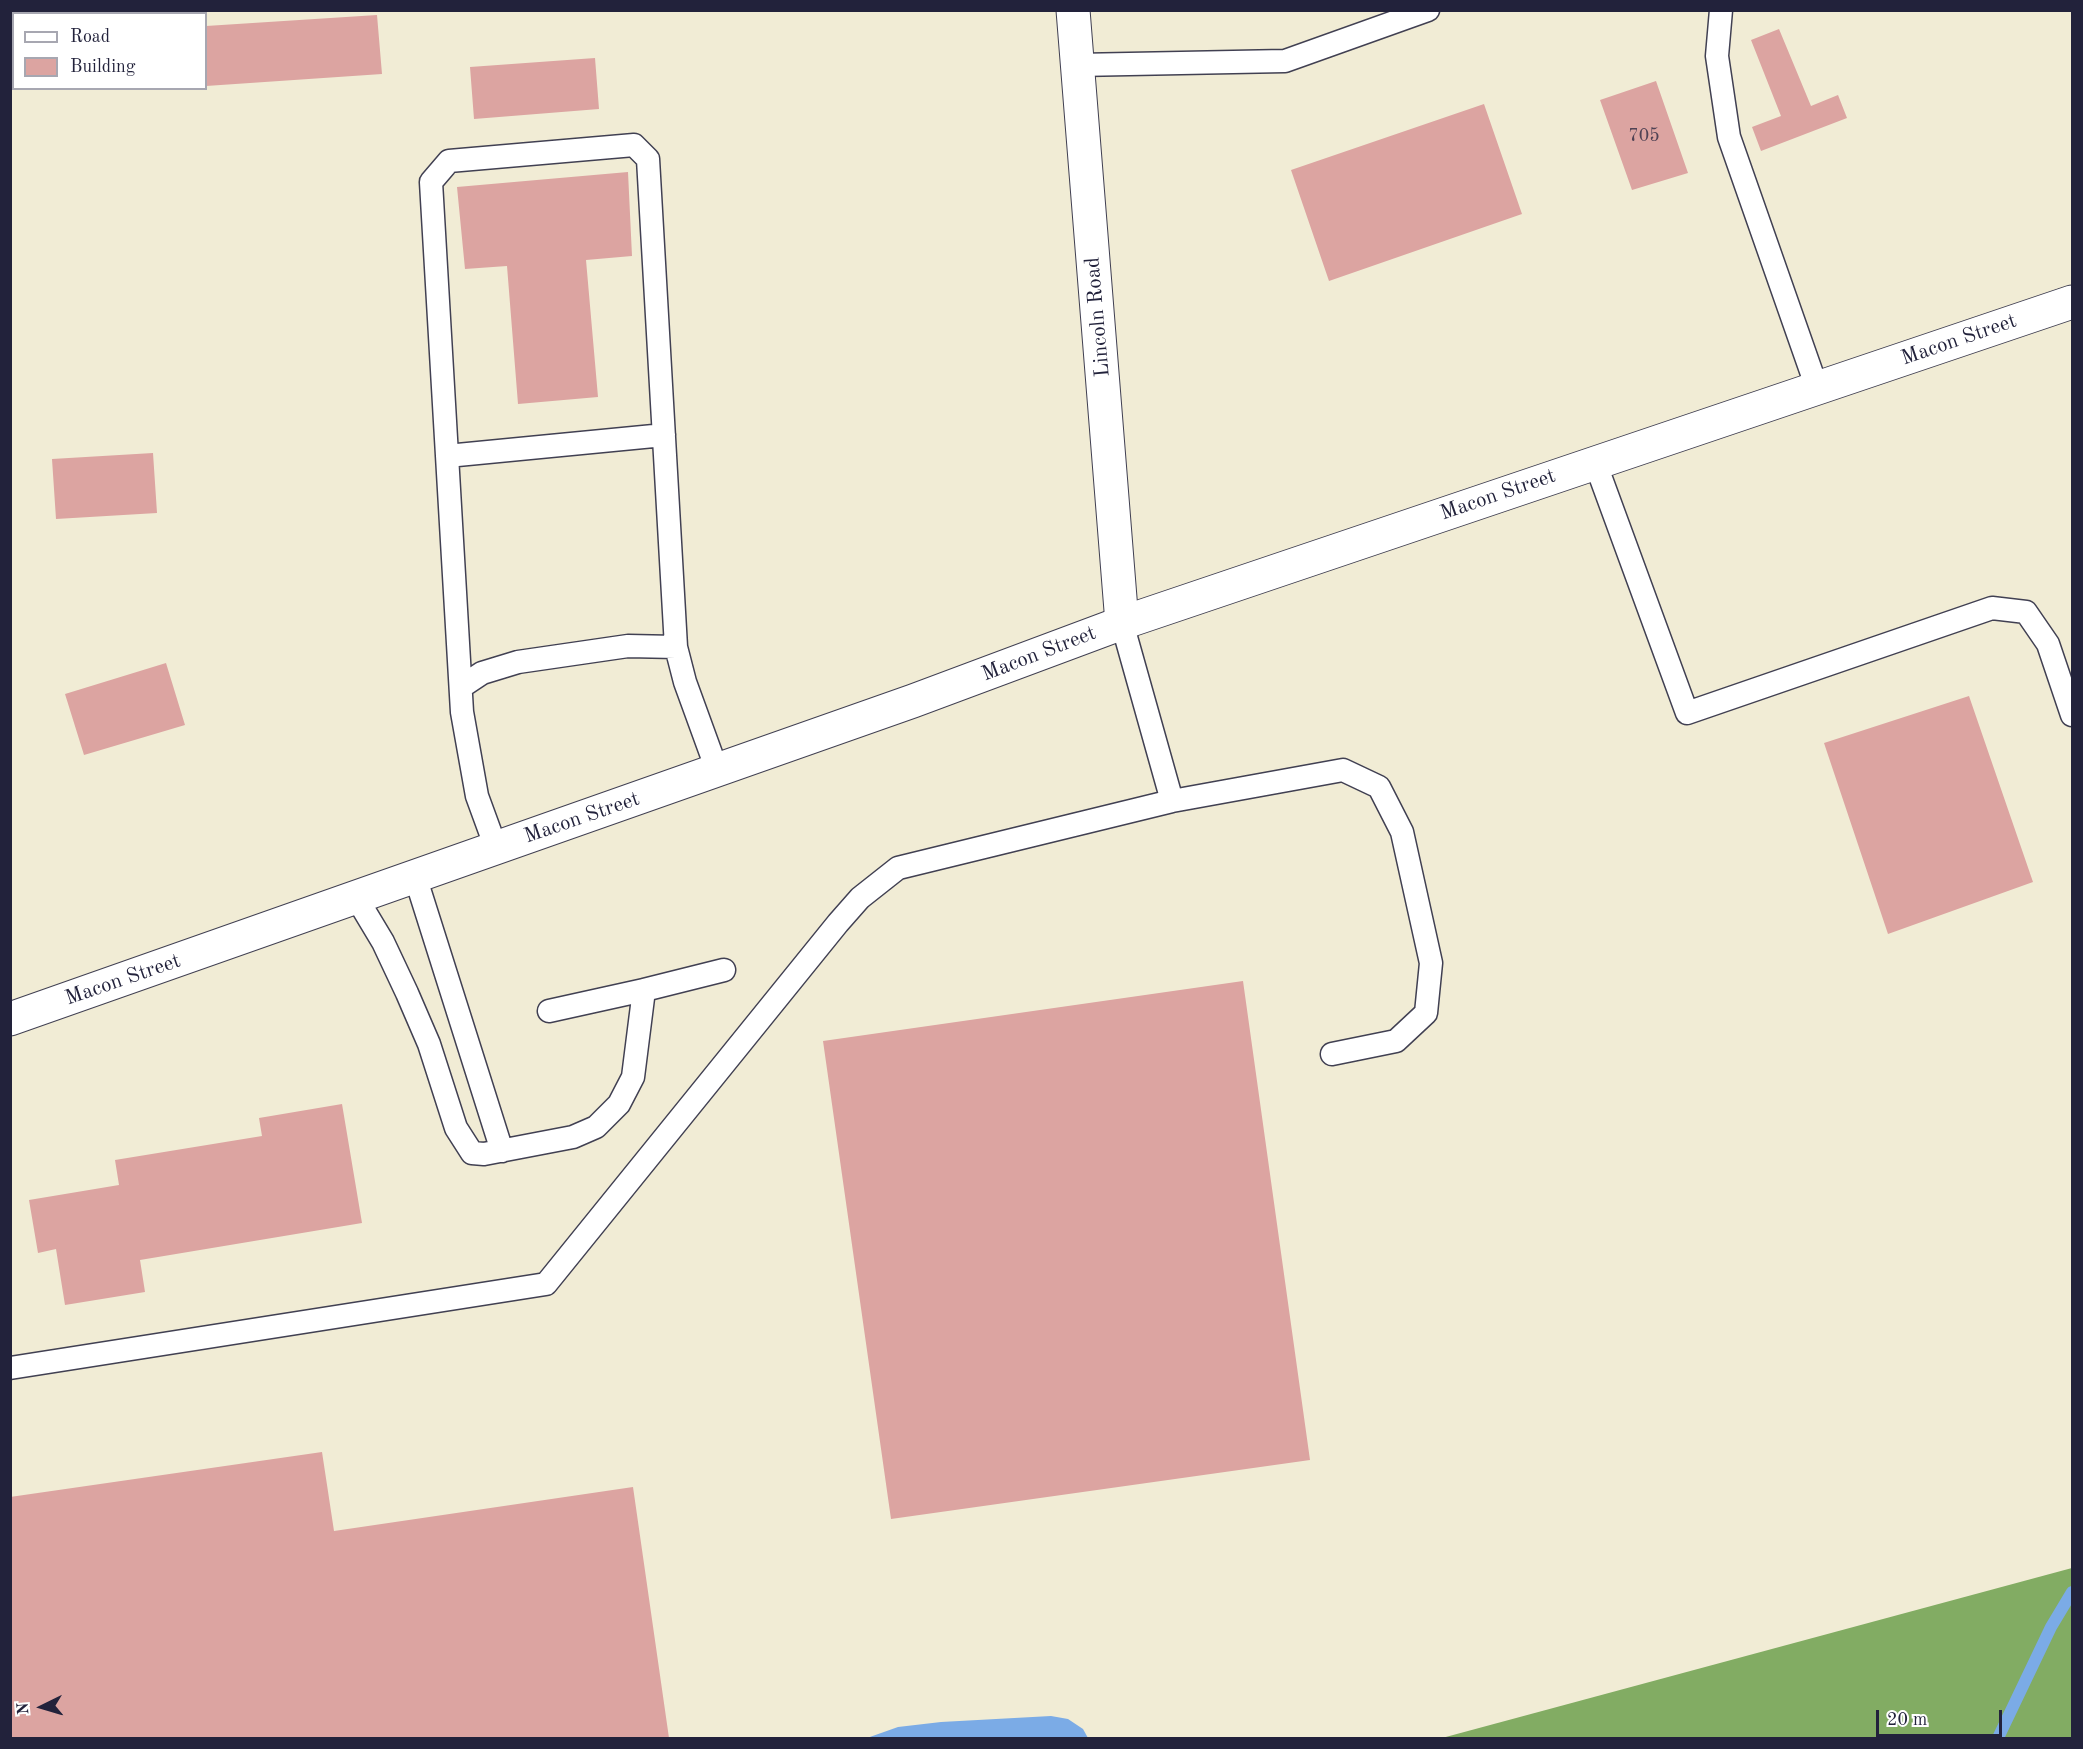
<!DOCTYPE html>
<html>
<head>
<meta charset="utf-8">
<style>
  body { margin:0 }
  #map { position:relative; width:2083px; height:1749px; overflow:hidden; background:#f1ecd5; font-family:"Old Standard TT",serif }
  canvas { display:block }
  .frame { position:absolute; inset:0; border:12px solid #22223b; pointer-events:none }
  .legend { position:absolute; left:12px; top:12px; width:195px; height:78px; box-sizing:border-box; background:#fff; border:2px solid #a7a7b1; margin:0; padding:8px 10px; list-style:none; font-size:18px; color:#22223b }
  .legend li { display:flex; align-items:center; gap:12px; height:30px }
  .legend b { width:30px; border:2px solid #a7a7b1 }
  .north { position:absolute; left:12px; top:1677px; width:60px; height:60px; -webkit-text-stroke:4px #fff; paint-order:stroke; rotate:265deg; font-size:16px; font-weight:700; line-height:24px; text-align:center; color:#22223b }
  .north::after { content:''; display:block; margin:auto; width:21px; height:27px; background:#22223b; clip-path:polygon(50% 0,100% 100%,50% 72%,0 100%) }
  .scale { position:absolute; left:1876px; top:1710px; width:126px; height:27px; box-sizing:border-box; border:3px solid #22223b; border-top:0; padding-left:8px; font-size:18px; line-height:21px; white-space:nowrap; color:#22223b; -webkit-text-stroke:4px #fff; paint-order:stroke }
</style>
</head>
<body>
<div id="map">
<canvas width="2083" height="1749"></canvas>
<div class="frame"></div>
<ul class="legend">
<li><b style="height:8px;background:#fff"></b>Road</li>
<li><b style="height:16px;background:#dca4a1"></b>Building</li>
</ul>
<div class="north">N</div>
<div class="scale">20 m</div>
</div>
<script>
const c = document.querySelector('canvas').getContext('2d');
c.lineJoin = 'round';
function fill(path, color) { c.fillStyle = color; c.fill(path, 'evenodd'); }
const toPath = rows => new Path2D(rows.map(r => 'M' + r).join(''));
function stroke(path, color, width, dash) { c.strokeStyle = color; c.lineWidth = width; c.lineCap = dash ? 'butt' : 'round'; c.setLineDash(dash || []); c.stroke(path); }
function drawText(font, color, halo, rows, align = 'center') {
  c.font = font + ' "Old Standard TT",serif'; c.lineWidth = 5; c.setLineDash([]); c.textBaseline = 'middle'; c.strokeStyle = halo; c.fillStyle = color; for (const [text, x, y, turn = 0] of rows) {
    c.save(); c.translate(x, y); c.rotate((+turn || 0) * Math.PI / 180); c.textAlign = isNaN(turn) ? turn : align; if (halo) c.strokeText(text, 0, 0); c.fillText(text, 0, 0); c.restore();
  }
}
fill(toPath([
  [2072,1568,2072,1738,1442,1738]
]), '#82ac63');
fill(toPath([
  [1051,1716,1068,1719,1083,1729,1088,1738,867,1738,898,1727,941,1722]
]), '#7babe6');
stroke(toPath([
  [1998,1738,2051,1627,2072,1592]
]), '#7babe6', 12);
fill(toPath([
  [10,10,56,10,56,14,14,14,14,23,10,23],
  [377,15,382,74,206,86,206,26],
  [1779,29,1811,106,1838,95,1847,118,1761,151,1752,127,1781,116,1751,40],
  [595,58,599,109,474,119,470,67],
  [1656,81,1688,173,1632,190,1600,100],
  [1484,104,1522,214,1329,281,1291,170],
  [628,172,632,256,586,260,598,397,518,404,507,266,465,269,457,187],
  [153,453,157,513,56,519,52,459],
  [166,663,185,725,84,755,65,694],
  [1969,696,2033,882,1888,934,1824,743],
  [1243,981,1310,1460,891,1519,823,1041],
  [342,1104,362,1223,140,1260,145,1292,65,1305,56,1249,38,1253,29,1200,119,1185,115,1160,262,1136,259,1118],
  [322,1452,334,1531,633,1487,669,1738,10,1738,10,1497]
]), '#dca4a1');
const lane = toPath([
  [1721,10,1717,56,1729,137,1817,388],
  [1077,65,1285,61,1428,10],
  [447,456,664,435],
  [1595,462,1687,713,1992,608,2026,612,2048,644,2072,715],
  [1122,623,1172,801,1343,770,1379,787,1402,832,1431,963,1426,1013,1396,1041,1332,1054],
  [461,687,482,673,518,662,628,646,676,647],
  [496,848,477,796,462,712,431,182,449,161,634,145,648,159,676,647,685,682,717,770],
  [415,876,502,1151],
  [356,897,383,942,407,993,429,1044,456,1128,472,1153,484,1154,573,1137,596,1127,619,1104,633,1077,644,990,724,970],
  [549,1011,644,990],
  [10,1368,546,1284,838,923,860,898,898,868,1172,801]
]);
const street = toPath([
  [1073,10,1122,623]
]);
const primary = toPath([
  [10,1019,913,701,1122,623,2072,302]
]);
stroke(lane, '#414052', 25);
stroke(street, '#414052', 35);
stroke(primary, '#414052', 35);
stroke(lane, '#fff', 22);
stroke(street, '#fff', 33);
stroke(primary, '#fff', 33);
drawText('18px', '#504254', null, [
  ["705",1644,136]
]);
drawText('21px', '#22223b', '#fff', [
  ["Lincoln Road",1098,317,-95],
  ["Macon Street",1959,340,-19],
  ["Macon Street",1498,495,-19],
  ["Macon Street",1039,654,-21],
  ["Macon Street",582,818,-19],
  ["Macon Street",123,980,-19]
]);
</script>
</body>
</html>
